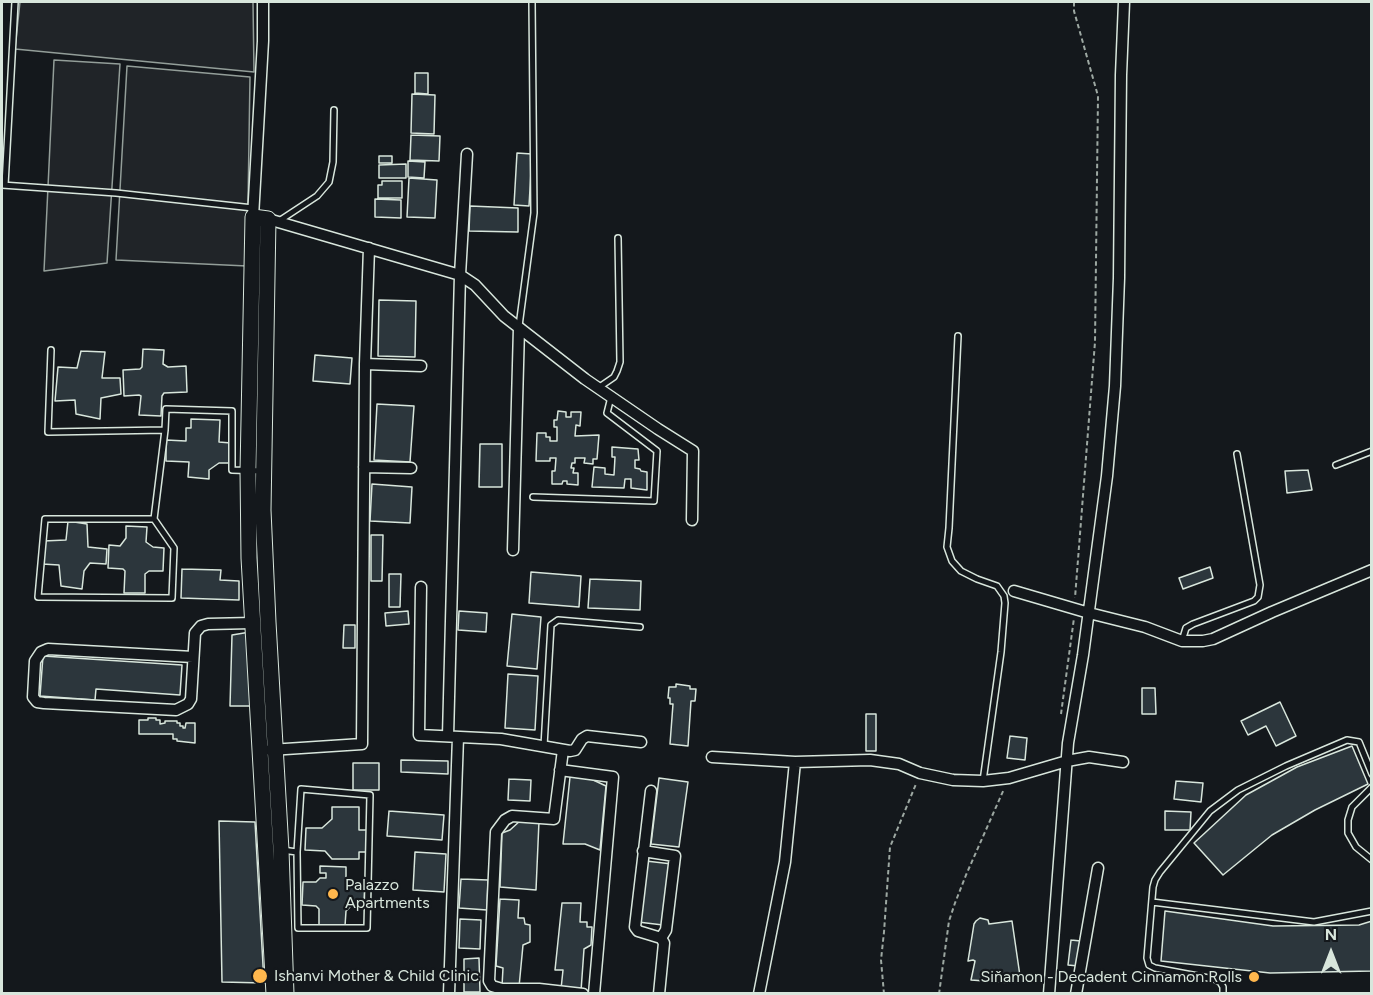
<!DOCTYPE html>
<html>
<head>
<meta charset="utf-8">
<style>
  body { margin:0 }
  #map { position:relative; width:1373px; height:995px; overflow:hidden; background:#14181c; font-family:Figtree,sans-serif }
  canvas { display:block }
  .frame { position:absolute; inset:0; border:3px solid #d8e6dc; pointer-events:none }
  .north { position:absolute; left:1301px; top:923px; width:60px; height:60px; -webkit-text-stroke:4px #14181c; paint-order:stroke; rotate:0deg; font-size:16px; font-weight:700; line-height:24px; text-align:center; color:#d8e6dc }
  .north::after { content:''; display:block; margin:auto; width:21px; height:27px; background:#d8e6dc; clip-path:polygon(50% 0,100% 100%,50% 72%,0 100%) }
</style>
</head>
<body>
<div id="map">
<canvas width="1373" height="995"></canvas>
<div class="frame"></div>
<div class="north">N</div>
</div>
<script>
const c = document.querySelector('canvas').getContext('2d');
c.lineJoin = 'round';
function fill(path, color) { c.fillStyle = color; c.fill(path, 'evenodd'); }
const toPath = rows => new Path2D(rows.map(r => 'M' + r).join(''));
function stroke(path, color, width, dash) { c.strokeStyle = color; c.lineWidth = width; c.lineCap = dash ? 'butt' : 'round'; c.setLineDash(dash || []); c.stroke(path); }
function drawText(font, color, halo, rows, align = 'center') {
  c.font = font + ' Figtree,sans-serif'; c.lineWidth = 4.5; c.setLineDash([]); c.textBaseline = 'middle'; c.strokeStyle = halo; c.fillStyle = color; for (const [text, x, y, turn = 0] of rows) {
    c.save(); c.translate(x, y); c.rotate((+turn || 0) * Math.PI / 180); c.textAlign = isNaN(turn) ? turn : align; if (halo) c.strokeText(text, 0, 0); c.fillText(text, 0, 0); c.restore();
  }
}
const green = toPath([
  [20,2,253,2,254,72,15,49,20,2],
  [54,60,120,64,107,263,44,271,54,60],
  [127,66,250,77,247,266,116,260,127,66]
]);
fill(green, '#202428');
stroke(green, '#939e99', 1.5);
const building = toPath([
  [415,73,428,73,428,94,415,93,415,73],
  [412,94,435,95,434,134,411,133,412,94],
  [411,135,440,136,439,161,410,160,411,135],
  [517,153,532,154,529,206,514,205,517,153],
  [379,156,392,156,392,163,379,163,379,156],
  [408,161,425,162,424,178,408,177,408,161],
  [406,164,406,178,379,178,379,165,406,164],
  [409,178,437,180,435,218,407,217,409,178],
  [382,181,402,181,402,198,378,198,378,185,382,185,382,181],
  [375,199,401,200,401,218,375,217,375,199],
  [470,206,518,208,518,232,469,231,470,206],
  [379,300,416,301,415,357,378,356,379,300],
  [143,349,164,350,163,364,168,367,186,366,187,392,164,393,162,396,161,416,139,415,141,396,139,395,124,396,123,370,140,369,142,367,143,349],
  [81,351,105,352,102,378,120,378,121,394,101,398,100,419,76,414,75,400,55,401,58,367,77,368,81,351],
  [315,355,352,358,350,384,313,381,315,355],
  [377,404,414,406,410,462,374,460,377,404],
  [558,411,566,412,566,417,571,417,571,412,581,412,580,426,576,425,575,436,599,435,597,459,593,459,593,464,584,463,585,458,575,458,575,463,572,463,571,468,574,468,573,473,578,473,578,485,567,484,567,481,563,481,562,484,552,484,552,471,555,471,556,458,550,458,550,461,536,461,537,433,546,433,546,437,550,437,550,441,557,441,557,427,554,427,554,420,557,420,558,411],
  [191,419,220,420,219,442,231,443,230,463,219,463,209,470,209,479,188,477,189,462,166,461,166,440,186,441,186,428,191,428,191,419],
  [480,444,502,444,502,487,479,487,480,444],
  [612,447,638,449,639,460,635,460,635,468,640,469,641,471,647,472,647,490,631,488,631,479,625,479,624,488,592,487,594,467,605,468,605,474,614,475,615,457,612,457,612,447],
  [1308,470,1312,490,1287,493,1285,471,1308,470],
  [372,484,412,487,410,523,370,521,372,484],
  [68,521,87,524,88,547,107,549,106,564,90,563,84,571,82,589,61,586,59,565,42,564,43,541,66,540,68,521],
  [126,526,147,527,146,542,153,547,164,548,163,571,149,571,145,574,145,593,124,593,125,571,123,569,108,568,109,545,120,546,126,538,126,526],
  [371,535,383,535,382,581,371,581,371,535],
  [1210,567,1213,578,1183,589,1179,578,1210,567],
  [182,569,221,570,220,580,239,581,239,600,181,598,182,569],
  [531,572,581,576,579,607,529,603,531,572],
  [389,574,401,574,400,607,389,607,389,574],
  [590,579,641,581,640,610,588,608,590,579],
  [408,611,409,624,386,626,385,613,408,611],
  [459,611,487,613,486,632,458,630,459,611],
  [512,614,541,617,537,669,507,666,512,614],
  [344,625,355,625,355,648,343,648,344,625],
  [250,632,256,706,230,706,232,635,250,632],
  [43,656,182,665,180,695,96,689,95,700,40,696,43,656],
  [508,674,538,676,535,730,505,728,508,674],
  [676,684,690,686,690,689,696,689,695,701,691,701,688,746,670,744,673,704,670,704,670,698,668,698,669,687,676,687,676,684],
  [1142,688,1155,688,1156,714,1142,714,1142,688],
  [1280,702,1296,736,1276,746,1266,726,1248,735,1241,721,1280,702],
  [866,714,876,714,876,751,866,751,866,714],
  [148,718,156,718,156,720,160,720,160,724,165,723,165,721,177,721,177,723,180,723,180,726,183,726,183,728,185,728,186,723,195,723,195,743,177,741,177,739,173,739,173,734,139,734,139,720,148,720,148,718],
  [1010,736,1027,738,1025,760,1007,758,1010,736],
  [1352,746,1368,784,1315,810,1272,835,1223,875,1194,843,1246,795,1297,767,1352,746],
  [401,760,448,761,448,774,401,772,401,760],
  [353,763,379,763,379,790,353,790,353,763],
  [570,777,589,778,606,786,600,850,585,844,563,844,570,777],
  [659,778,688,782,679,847,651,844,659,778],
  [509,779,531,780,530,801,508,800,509,779],
  [1176,781,1203,783,1201,802,1174,799,1176,781],
  [332,807,359,807,359,830,367,830,367,852,359,852,359,859,332,859,325,851,305,850,306,828,322,828,332,819,332,807],
  [389,811,444,815,442,840,387,836,389,811],
  [1165,811,1191,812,1190,830,1165,830,1165,811],
  [521,820,539,821,536,890,500,887,502,833,510,830,521,820],
  [219,821,255,822,264,983,222,982,219,821],
  [415,852,446,854,444,892,413,890,415,852],
  [646,861,672,864,663,925,638,922,646,861],
  [320,866,346,867,346,879,351,883,365,884,364,907,351,906,346,911,345,926,319,925,319,909,316,906,302,905,303,882,316,882,320,878,326,878,326,873,320,873,320,866],
  [461,879,488,880,487,910,459,908,461,879],
  [500,899,519,900,518,918,524,918,525,924,530,925,530,942,523,945,519,987,502,986,503,968,496,966,500,899],
  [562,903,581,903,580,922,587,922,587,927,592,927,591,945,584,949,581,991,561,989,563,970,555,970,562,903],
  [1165,911,1273,926,1359,925,1372,921,1372,971,1270,973,1161,961,1165,911],
  [980,918,988,920,989,924,1012,921,1020,976,1016,982,1013,983,971,980,975,961,973,960,968,961,974,924,976,921,980,918],
  [460,919,481,920,480,949,459,948,460,919],
  [1071,940,1081,941,1078,966,1068,965,1071,940],
  [479,958,480,992,464,992,464,959,479,958]
]);
fill(building, '#2c363c');
stroke(building, '#d8e6dc', 1.5);
const lane = toPath([
  [2,185,116,193,253,208],
  [5,185,15,2],
  [279,221,317,196,329,182,333,162,334,110],
  [519,326,534,213,532,2],
  [958,336,949,528,947,547,952,561,961,571,977,579,997,586,1004,596,1005,603,1001,652,983,781],
  [51,350,48,432,165,430,166,409,232,411,232,470,263,471],
  [598,388,614,377,617,371,620,362,618,238],
  [1336,465,1372,451],
  [533,497,654,501,657,451,607,413,611,397],
  [154,519,174,548,172,598,38,597,45,519,154,519,165,430],
  [1182,641,1186,628,1193,624,1254,601,1258,597,1260,585,1237,454],
  [544,746,551,625,558,620,640,627],
  [1372,787,1352,807,1348,820,1348,833,1356,847,1372,860],
  [282,850,297,852,301,789,370,795,367,928,298,928,297,852],
  [1152,902,1314,922,1372,911],
  [1223,994,1223,987,1220,982,1214,979,1155,968,1149,965,1147,958,1153,887,1155,880,1160,872,1210,811,1238,790,1286,766,1347,740,1359,742,1372,774]
]);
const street = toPath([
  [253,217,263,41,263,2],
  [268,219,460,275,475,285,504,316,585,379,658,429,693,451,692,520],
  [365,364,421,366],
  [364,467,411,468],
  [513,550,519,328],
  [421,587,419,735,501,739,570,751,575,750,582,739,587,736,641,742],
  [1014,591,1089,613,1145,627,1182,641,1203,641,1213,639,1272,612,1372,570],
  [193,657,48,649,41,652,35,661,33,697,37,702,44,703,176,710,188,704,191,699,195,633,201,626,208,624,252,623],
  [448,736,460,275,467,154],
  [270,750,362,744,365,364,369,248],
  [712,757,795,762,870,760,899,764,920,773,953,780,983,781,1009,778,1067,761,1089,757,1123,762],
  [560,770,613,777,594,994],
  [651,791,635,927,638,931,661,938,664,943,659,994],
  [643,851,675,856,666,930,661,938],
  [539,989,502,989,492,986,489,981,496,832,505,820,512,816,554,819,563,750],
  [449,994,458,737],
  [538,994,539,989,583,994],
  [759,994,785,862,795,762],
  [1049,994,1068,743,1083,655,1107,476,1115,386,1119,278,1121,75,1124,2],
  [1076,994,1098,868]
]);
const secondary = toPath([
  [274,994,249,558,248,471,253,217,268,219,263,510,268,622,281,850,286,994]
]);
stroke(lane, '#d8e6dc', 8);
stroke(street, '#d8e6dc', 13);
stroke(secondary, '#d8e6dc', 17);
stroke(toPath([
  [1074,2,1074,11,1098,96,1095,342,1075,598],
  [1061,714,1074,618],
  [884,994,881,960,884,932,890,847,916,784],
  [939,994,949,921,955,903,966,875,1004,789]
]), '#9da8a2', 2, [4.5, 3]);
stroke(lane, '#14181c', 5);
stroke(street, '#14181c', 10);
stroke(secondary, '#14181c', 15);
for (const [x, y, r, color] of [
  [333,894,6,"#ffb74d"],
  [260,976,8,"#ffb74d"],
  [1254,977,6,"#ffb74d"]
]) { const dot = new Path2D(); dot.arc(x, y, r, 0, 2 * Math.PI); c.fillStyle = color; c.fill(dot); stroke(dot, '#14181c', 2); }
drawText('16px', '#d8e6dc', '#14181c', [
  ["Palazzo",345,885],
  ["Apartments",345,903],
  ["Ishanvi Mother & Child Clinic",274,976],
  ["Siňamon - Decadent Cinnamon Rolls",1242,977,"right"]
], 'left');
</script>
</body>
</html>
